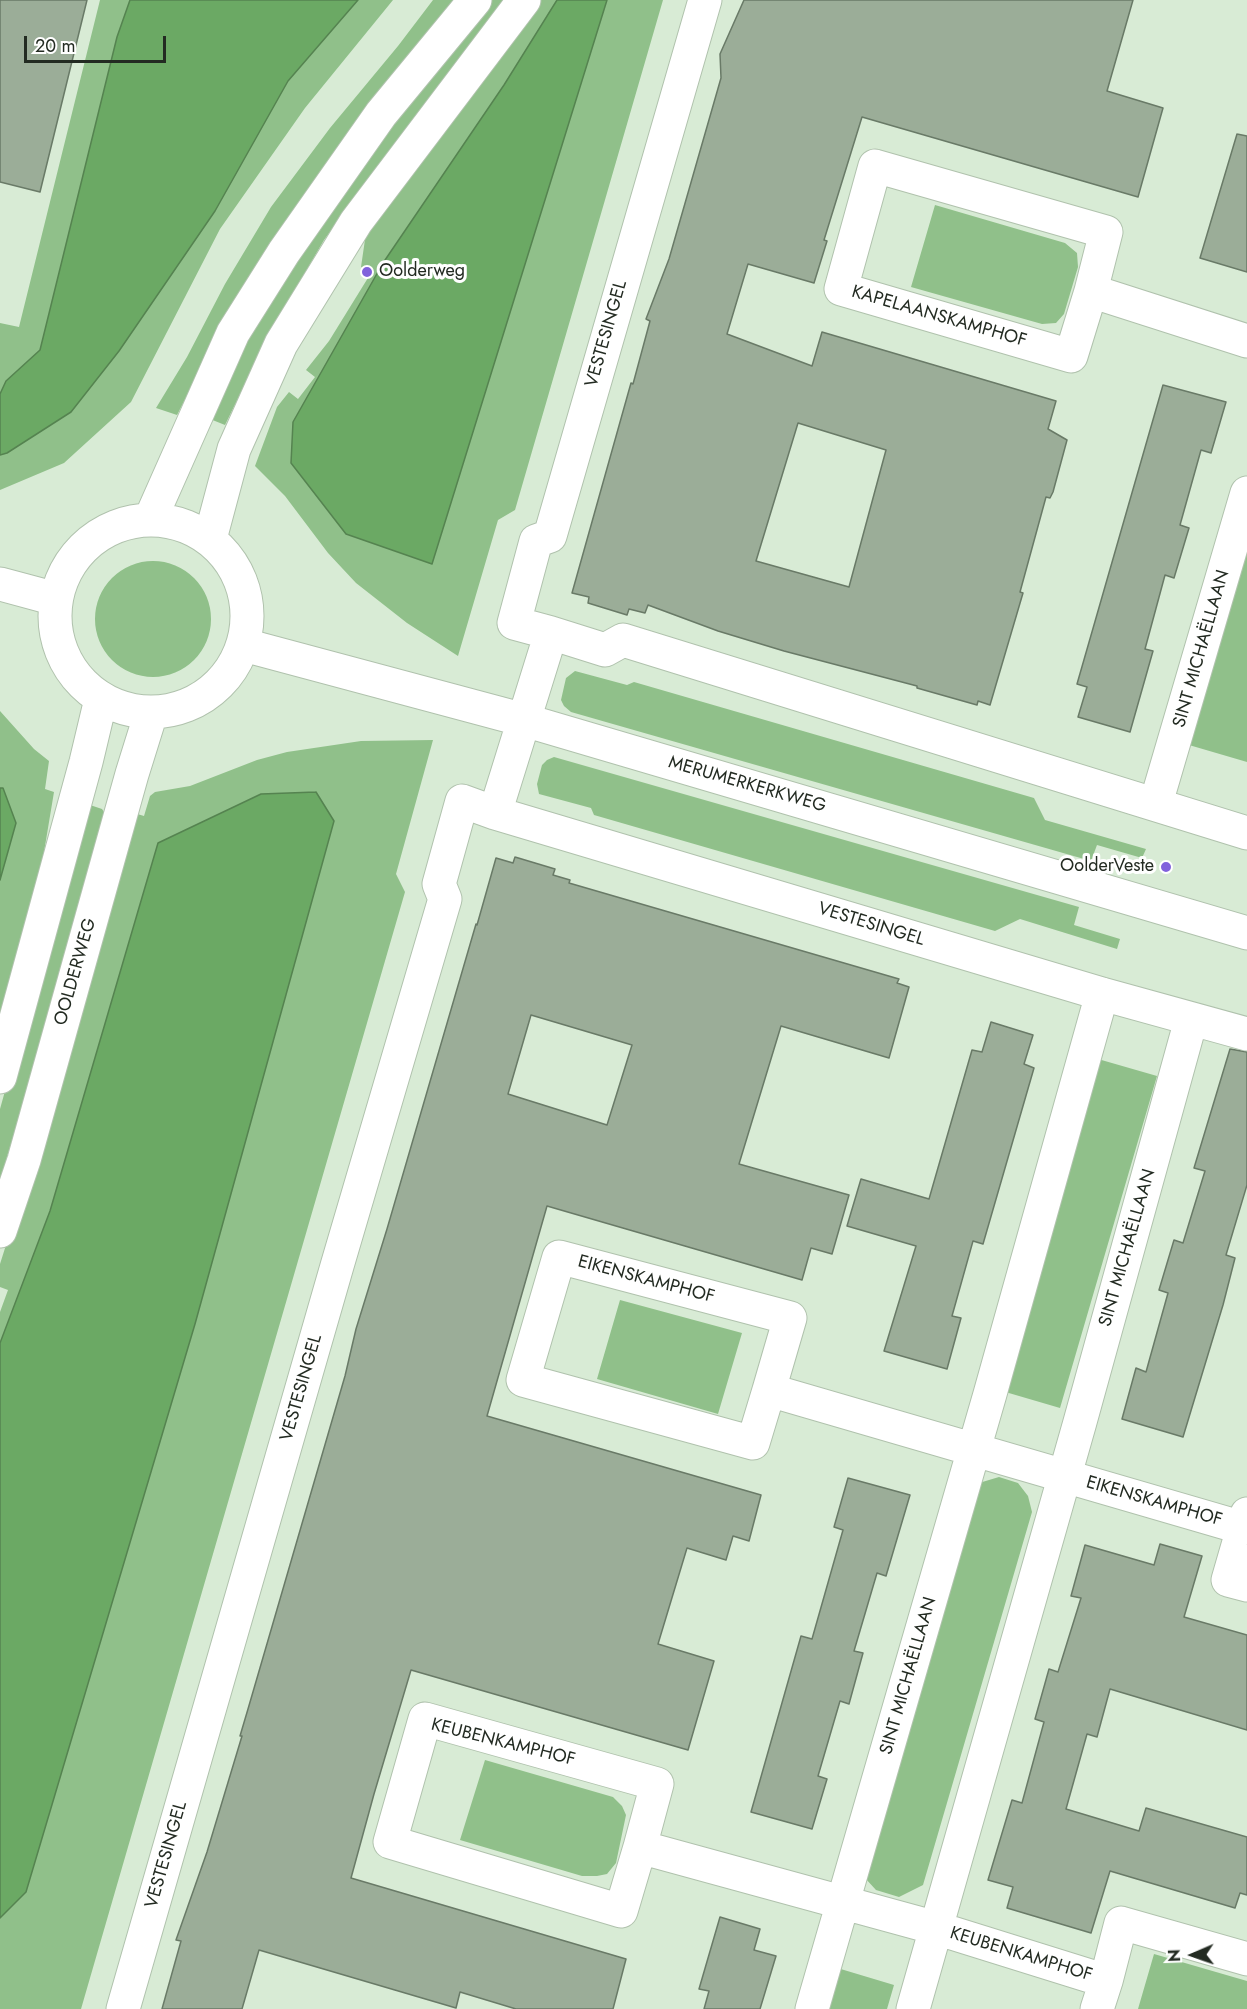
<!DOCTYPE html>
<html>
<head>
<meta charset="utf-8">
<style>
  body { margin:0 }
  #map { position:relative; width:1247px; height:2009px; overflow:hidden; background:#d8ebd5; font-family:Jost,sans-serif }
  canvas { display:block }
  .north { position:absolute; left:1163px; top:1925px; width:60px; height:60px; -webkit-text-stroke:4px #fff; paint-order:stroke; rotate:268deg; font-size:16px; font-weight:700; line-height:24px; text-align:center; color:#232b22 }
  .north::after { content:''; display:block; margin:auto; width:21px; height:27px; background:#232b22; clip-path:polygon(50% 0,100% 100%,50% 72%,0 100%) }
  .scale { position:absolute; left:24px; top:36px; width:142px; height:27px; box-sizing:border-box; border:3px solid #232b22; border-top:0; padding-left:8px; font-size:18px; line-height:21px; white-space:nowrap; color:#232b22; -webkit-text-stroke:4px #fff; paint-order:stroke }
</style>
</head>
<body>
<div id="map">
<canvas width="1247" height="2009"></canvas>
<div class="north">N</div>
<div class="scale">20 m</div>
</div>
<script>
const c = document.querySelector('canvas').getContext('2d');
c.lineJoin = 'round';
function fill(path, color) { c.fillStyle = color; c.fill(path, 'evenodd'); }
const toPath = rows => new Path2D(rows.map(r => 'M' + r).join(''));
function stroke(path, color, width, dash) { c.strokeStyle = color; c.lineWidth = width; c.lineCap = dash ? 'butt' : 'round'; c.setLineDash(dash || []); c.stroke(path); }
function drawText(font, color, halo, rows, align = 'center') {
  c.font = font + ' Jost,sans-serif'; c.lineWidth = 6; c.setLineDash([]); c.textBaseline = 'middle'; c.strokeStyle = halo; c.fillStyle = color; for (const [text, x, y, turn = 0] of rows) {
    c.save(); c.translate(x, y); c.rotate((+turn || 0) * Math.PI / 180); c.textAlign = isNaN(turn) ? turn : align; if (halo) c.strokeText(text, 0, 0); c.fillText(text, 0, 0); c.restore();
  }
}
fill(toPath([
  [100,0,393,0,305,108,220,229,131,402,64,463,0,490,0,323,19,327],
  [433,0,457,0,200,370,177,415,156,408,187,357,225,284,271,207,330,128,398,46],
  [486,0,511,0,401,135,324,240,269,335,225,425,205,417,308,231],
  [540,0,663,0,515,510,498,520,458,656,407,623,356,583,328,553,285,496,255,466,277,407,289,392,298,399,315,377,306,370,329,341,371,273,361,267,368,219],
  [935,205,1065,243,1077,253,1078,267,1064,314,1056,323,1042,324,911,287],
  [1247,543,1247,762,1189,745],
  '95 619a58 58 0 1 1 116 0a58 58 0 1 1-116 0Z',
  [575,671,627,685,634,682,1034,798,1045,820,1146,849,1142,858,1097,845,1091,861,571,712,564,706,561,700,566,678],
  [0,711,34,749,49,761,45,789,54,792,40,876,0,1022],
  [433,740,396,874,405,892,81,2009,0,2009,0,1312,8,1290,0,1287,0,1264,36,1150,134,813,144,816,150,796,155,792,190,786,257,760,287,752,361,741],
  [554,757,1079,907,1074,925,1120,939,1117,949,1020,919,995,931,594,815,591,808,539,794,537,784,542,765,547,760],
  [90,805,102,809,104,812,28,1088,0,1180,0,1109,84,808],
  [1098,1059,1157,1076,1060,1408,1002,1391],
  [620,1300,742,1333,718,1414,597,1379],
  [999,1477,1018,1483,1028,1496,1032,1512,923,1885,899,1897,876,1890,865,1878,979,1483],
  [485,1760,613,1797,622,1806,626,1815,616,1863,607,1874,597,1876,582,1876,460,1840],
  [1154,1954,1247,1981,1247,2009,1138,2009],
  [834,1967,894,1985,887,2009,822,2009]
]), '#90c08a');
const water = toPath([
  [130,0,358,0,288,81,215,211,119,351,71,412,7,453,0,455,0,394,6,381,40,350,117,37,130,0],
  [557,0,607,0,432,564,346,534,291,463,293,422,383,263,504,85,557,0],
  [0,788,3,788,16,823,0,880,0,788],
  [316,792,334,821,195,1324,26,1892,0,1918,0,1343,50,1211,158,843,261,794,316,792]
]);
fill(water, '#6ba964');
stroke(water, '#558350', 1.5);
const building = toPath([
  [0,0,87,0,40,192,0,182,0,0],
  [744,0,1133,0,1107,91,1163,108,1138,197,862,117,824,240,827,241,814,283,748,264,727,334,812,366,822,332,1056,401,1048,429,1067,440,1053,492,1050,498,1046,497,1020,592,1023,593,990,705,978,701,977,705,917,688,917,686,784,651,718,631,648,605,645,613,629,609,627,615,588,603,589,597,572,593,631,383,633,384,650,321,646,319,669,259,721,78,720,54,744,0],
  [798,423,886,450,849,587,756,561,798,423],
  [1237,134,1247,136,1247,272,1200,258,1237,134],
  [1163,385,1226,402,1211,453,1201,450,1180,525,1189,528,1174,578,1165,575,1145,649,1153,651,1130,732,1078,717,1087,687,1077,684,1163,385],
  [515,857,555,869,553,875,570,880,569,883,899,979,897,983,909,987,889,1058,781,1026,739,1164,849,1195,832,1254,811,1248,802,1280,547,1206,487,1416,761,1495,749,1541,733,1536,726,1560,687,1548,658,1644,714,1661,688,1750,411,1670,374,1794,351,1878,626,1959,613,2009,516,2009,460,1992,456,2008,259,1950,242,2009,162,2009,181,1941,176,1940,207,1852,242,1736,240,1736,248,1709,345,1376,356,1329,387,1229,476,924,477,925,496,858,513,863,515,857],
  [531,1015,632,1045,607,1125,508,1094,531,1015],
  [991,1022,1033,1035,1024,1064,1034,1068,983,1244,973,1241,952,1316,961,1318,947,1369,884,1351,916,1246,847,1226,861,1179,929,1199,972,1050,982,1052,991,1022],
  [1230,1049,1247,1052,1247,1185,1226,1255,1235,1258,1223,1305,1183,1437,1122,1419,1136,1368,1146,1372,1168,1293,1159,1290,1174,1240,1183,1243,1205,1171,1194,1168,1230,1049],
  [848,1478,910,1495,886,1576,877,1573,854,1651,863,1653,849,1704,840,1701,818,1776,827,1779,812,1829,751,1812,801,1636,812,1639,843,1530,834,1527,848,1478],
  [1160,1544,1202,1556,1184,1617,1247,1635,1247,1730,1110,1689,1097,1737,1087,1734,1066,1809,1139,1831,1146,1808,1247,1837,1247,1895,1240,1893,1235,1908,1110,1871,1091,1933,1007,1908,1013,1887,988,1880,1012,1800,1022,1803,1044,1722,1035,1719,1049,1669,1058,1672,1081,1598,1071,1596,1085,1545,1154,1565,1160,1544],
  [720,1917,760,1929,754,1950,776,1956,760,2009,704,2009,709,1991,699,1989,720,1917]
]);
fill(building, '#9bad98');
stroke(building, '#697a67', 1.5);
const minor = toPath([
  [1091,291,1071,356,841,289,875,166,1106,232,1091,291,1247,341],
  '55 616a96 96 0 1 1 192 0a96 96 0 1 1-192 0Z',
  [150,520,233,333,284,252,381,114,475,0],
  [210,539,234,449,281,344,356,222,524,0],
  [0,584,56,599],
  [551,633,605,650,623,640,1247,833],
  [244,645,524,720,1247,933],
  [1156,803,1247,493],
  [495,813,551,633,514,623,536,541,550,536,705,0],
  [0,1077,86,762,101,699],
  [0,1231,24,1160,132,774,151,713],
  [769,1390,753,1443,523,1380,559,1257,790,1318,769,1390,1243,1528,1247,1514],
  [1243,1528,1228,1580,1247,1585],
  [640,1847,621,1911,390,1842,425,1719,657,1784,640,1847,936,1928,1106,1981,1121,1923,1247,1959],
  [123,2009,337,1266,445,899,439,884,462,801,495,813,1102,994,1247,1034],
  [812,2009,990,1394,1102,994],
  [913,2009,1080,1422,1191,1020],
  [1097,2009,1106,1981]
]);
stroke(minor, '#b0c2ad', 35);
stroke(minor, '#fff', 33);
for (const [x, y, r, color] of [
  [367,272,6,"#8161dc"],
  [1166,867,6,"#8161dc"]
]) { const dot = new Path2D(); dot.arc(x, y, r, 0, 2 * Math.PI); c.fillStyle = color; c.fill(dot); stroke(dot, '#fff', 2); }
drawText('18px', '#232b22', '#fff', [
  ["Oolderweg",379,272],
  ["OolderVeste",1154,867,"right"]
], 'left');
drawText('18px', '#232b22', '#fff', [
  ["KAPELAANSKAMPHOF",939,317,16],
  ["VESTESINGEL",607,334,-74],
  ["SINT MICHAËLLAAN",1202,649,-74],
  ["MERUMERKERKWEG",747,785,16],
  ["VESTESINGEL",871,925,17],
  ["OOLDERWEG",76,972,-74],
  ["SINT MICHAËLLAAN",1128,1248,-74],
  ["EIKENSKAMPHOF",646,1280,15],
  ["VESTESINGEL",302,1388,-74],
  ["EIKENSKAMPHOF",1154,1502,16],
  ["SINT MICHAËLLAAN",909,1676,-74],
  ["KEUBENKAMPHOF",503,1743,14],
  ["VESTESINGEL",167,1855,-74],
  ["KEUBENKAMPHOF",1021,1955,17]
]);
</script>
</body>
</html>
